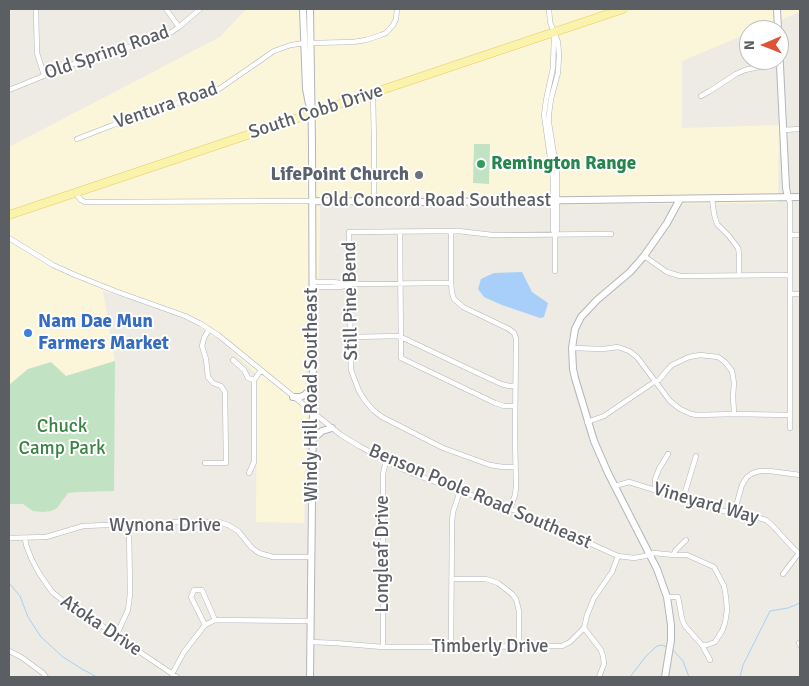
<!DOCTYPE html>
<html>
<head>
<meta charset="utf-8">
<style>
  body { margin:0 }
  #map { position:relative; width:809px; height:686px; overflow:hidden; background:#edebe3; font-family:Signika,sans-serif }
  canvas { display:block }
  .frame { position:absolute; inset:0; border:10px solid #5b5e63; pointer-events:none }
  .north { position:absolute; left:739px; top:20px; width:50px; height:50px; box-sizing:border-box; background:#fff; border:1px solid #bdbfc1; border-radius:50%; rotate:269deg; font-size:14px; font-weight:700; line-height:20px; text-align:center; color:#5b5e63 }
  .north::after { content:''; display:block; margin:auto; width:18px; height:22px; background:#de5238; clip-path:polygon(50% 0,100% 100%,50% 72%,0 100%) }
</style>
</head>
<body>
<div id="map">
<canvas width="809" height="686"></canvas>
<div class="frame"></div>
<div class="north">N</div>
</div>
<script>
const c = document.querySelector('canvas').getContext('2d');
c.lineJoin = 'round';
function fill(path, color) { c.fillStyle = color; c.fill(path, 'evenodd'); }
const toPath = rows => new Path2D(rows.map(r => 'M' + r).join(''));
function stroke(path, color, width, dash) { c.strokeStyle = color; c.lineWidth = width; c.lineCap = dash ? 'butt' : 'round'; c.setLineDash(dash || []); c.stroke(path); }
function drawText(font, color, halo, rows, align = 'center') {
  c.font = font + ' Signika,sans-serif'; c.lineWidth = 4; c.setLineDash([]); c.textBaseline = 'middle'; c.strokeStyle = halo; c.fillStyle = color; for (const [text, x, y, turn = 0] of rows) {
    c.save(); c.translate(x, y); c.rotate((+turn || 0) * Math.PI / 180); c.textAlign = isNaN(turn) ? turn : align; if (halo) c.strokeText(text, 0, 0); c.fillText(text, 0, 0); c.restore();
  }
}
fill(toPath([
  [246,9,800,9,800,12,756,30,749,30,749,33,682,61,682,128,779,125,778,203,320,206,319,278,309,332,305,388,306,402,319,425,307,416,304,523,256,522,257,375,221,341,196,325,163,308,103,291,115,361,66,376,28,369,9,385,9,147,220,37]
]), '#fbf6da');
fill(toPath([
  [474,144,490,144,489,184,473,183],
  [115,361,114,491,79,492,68,493,57,508,51,511,43,512,33,511,23,504,9,504,9,385,28,369,51,362,66,376]
]), '#c1e3c3');
fill(toPath([
  [522,272,532,292,548,303,544,317,540,318,502,305,484,297,478,289,481,279,494,273]
]), '#a7cff9');
stroke(toPath([
  [9,583,20,596,28,617,41,637,63,657,82,669,97,677],
  [673,650,683,661,689,677],
  [630,677,647,655,657,646,662,645,667,647],
  [740,677,743,665,770,611,788,608,800,603]
]), '#a7cff9', 1);
const street = toPath([
  [36,9,37,53,44,75],
  [166,9,179,27],
  [549,9,550,22,558,42,559,55,558,73,551,99,549,114,549,123,557,173,557,230,555,234,555,271],
  [554,36,553,68,546,100,544,115,553,179,553,230,555,234],
  [311,43,353,42,366,40,381,35,386,33,393,25,396,19,397,9],
  [9,90,73,64,121,50,170,33,179,27,200,9],
  [373,93,374,143,374,202],
  [701,96,710,91,736,74,745,70,777,63,780,64],
  [783,130,800,129],
  [77,139,113,125,219,89,274,51,291,45,305,43],
  [75,193,81,200,85,202,312,201],
  [788,197,790,203,790,428],
  [712,198,714,214,717,224,729,236,738,248,739,253,739,275],
  [451,231,451,283,452,293,454,299,463,307,509,329,514,333,516,338,515,435,516,487,515,495,510,509],
  [400,232,401,358,495,403,504,406,515,406],
  [790,235,800,235],
  [9,238,53,265,75,275,115,291,185,316,201,324,218,335,341,435,359,446,402,469,419,476,527,515,618,556,634,558,645,556,654,553,674,555,687,555,714,567,724,586,726,597,727,610,725,623,722,631,715,642,707,645,702,645,685,626,682,619,678,597,667,597],
  [644,256,667,272,680,276,789,275],
  [313,282,332,282,350,284,451,283],
  [313,287,340,287,348,285],
  [790,294,800,294],
  [351,337,401,336],
  [401,337,501,384,509,386,515,386],
  [572,348,603,349,618,347,629,351,637,357,670,401,680,409,691,414,697,415,734,414,790,415],
  [233,360,244,370,248,378,254,380],
  [587,422,604,416,654,382,659,380,668,369,672,365,689,357,700,355,718,357,725,362,732,371,734,383,733,396,734,414],
  [205,463,226,463,225,392,221,386,213,383,208,377,206,359,202,346,204,338,209,329],
  [515,467,503,467,490,465,443,448,382,417,373,410,366,402,359,391,351,370,349,232,458,231,493,235,611,234],
  [249,473,254,462,254,380,261,370],
  [615,486,629,482,723,511,752,516,766,520,772,525,793,548,800,554],
  [655,490,655,479,659,469,668,454],
  [683,499,696,456],
  [734,513,742,485,747,477,753,473,760,471,770,471,800,475],
  [9,538,46,537,83,526,182,522,219,522,228,525,238,531,252,548,259,553,273,557,311,557],
  [25,538,26,545,32,560,39,573,52,592,62,600,79,609,116,636,177,677],
  [674,555,675,551,686,540],
  [783,574,799,553],
  [452,579,486,579,498,583,512,594,516,599,519,611,519,647],
  [205,625,191,597,194,590,202,590,215,620],
  [584,628,601,650,603,656,604,664,599,677],
  [116,636,128,610,130,594,129,525],
  [310,642,335,643,383,647,562,646,570,642,584,628,587,615,594,598,612,572,618,556],
  [799,643,800,645],
  [702,645,710,660],
  [383,647,383,474,386,461],
  [451,647,452,521,453,512,460,491],
  [9,651,21,657,43,673,46,677],
  [172,674,184,652,205,625,215,620,310,621]
]);
const secondary = toPath([
  [303,9,306,89,309,104],
  [777,9,778,30],
  [779,45,786,188,788,197],
  [312,201,435,202,800,197],
  [293,397,300,397,305,395,313,386],
  [313,439,322,431,332,428],
  [310,677,313,413,312,144,310,9],
  [665,677,671,640,671,625,667,597,657,569,608,473,594,441,575,378,573,369,572,348,575,329,581,317,597,300,630,272,644,256,667,223,680,199]
]);
const primary = toPath([
  [9,215,623,9]
]);
stroke(street, '#b3b5b9', 5.5);
stroke(secondary, '#b2b5ba', 8);
stroke(primary, '#e8cc61', 9);
stroke(street, '#fff', 4.5);
stroke(secondary, '#fff', 6);
stroke(primary, '#faf3ab', 8);
for (const [x, y, r, color] of [
  [481,164,5,"#2e9e5b"],
  [419,175,5,"#6b7280"],
  [28,333,5,"#3f7fe0"]
]) { const dot = new Path2D(); dot.arc(x, y, r, 0, 2 * Math.PI); c.fillStyle = color; c.fill(dot); stroke(dot, '#fff', 2); }
drawText('19px', '#5b5e63', '#fff', [
  ["Old Spring Road",107,53,-19],
  ["Ventura Road",166,106,-19],
  ["South Cobb Drive",316,112,-18],
  ["Old Concord Road Southeast",436,201],
  ["Still Pine Bend",351,301,-91],
  ["Windy Hill Road Southeast",312,395,-90],
  ["Benson Poole Road Southeast",480,497,23],
  ["Vineyard Way",706,504,16],
  ["Wynona Drive",165,526],
  ["Longleaf Drive",383,554,-90],
  ["Atoka Drive",101,626,34],
  ["Timberly Drive",490,647]
]);
drawText('bold 19px', '#27864d', '#fff', [
  ["Remington Range",491,164]
], 'left');
drawText('bold 19px', '#5b616d', '#fff', [
  ["LifePoint Church",409,175]
], 'right');
drawText('bold 19px', '#366cbe', '#fff', [
  ["Nam Dae Mun",38,322],
  ["Farmers Market",38,344]
], 'left');
drawText('19px', '#3a8343', '#fff', [
  ["Chuck",62,427],
  ["Camp Park",62,449]
]);
</script>
</body>
</html>
